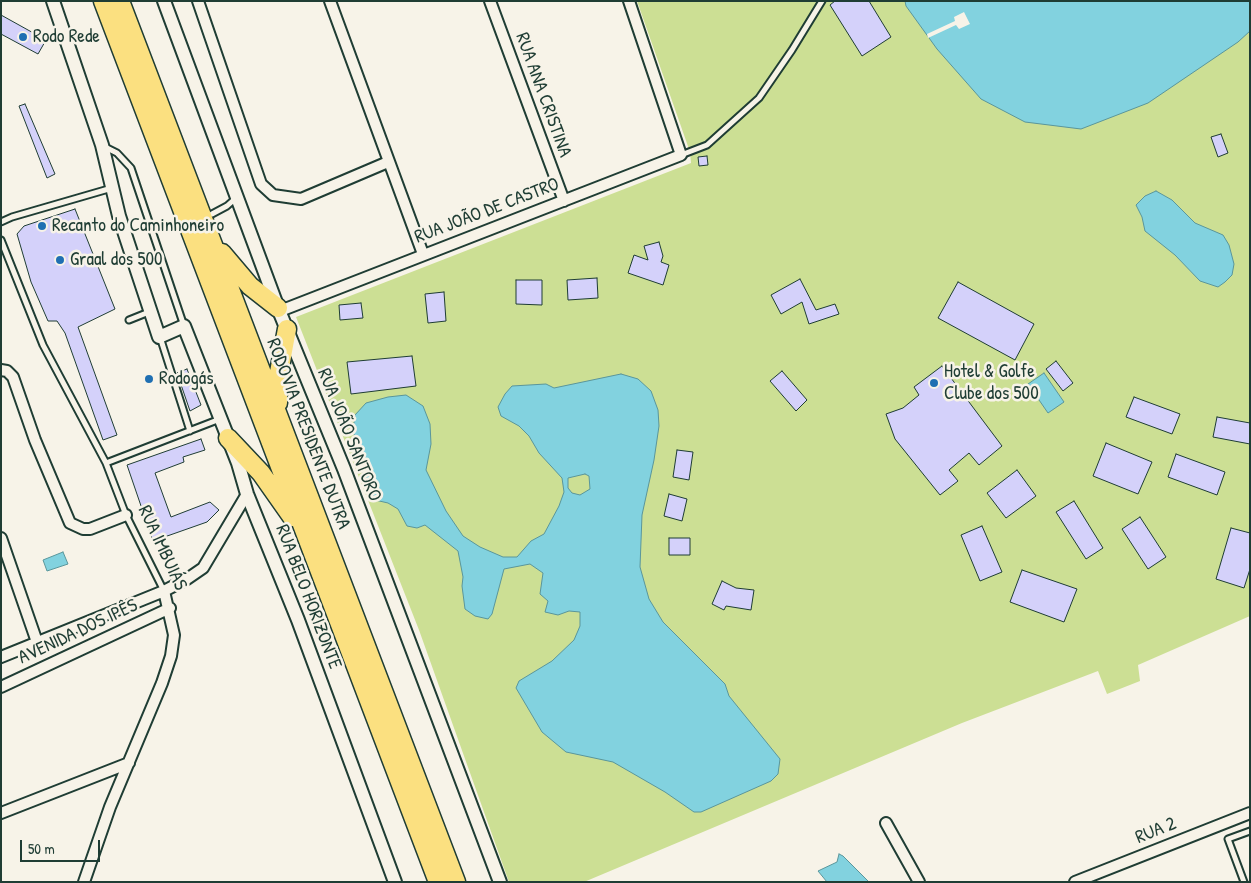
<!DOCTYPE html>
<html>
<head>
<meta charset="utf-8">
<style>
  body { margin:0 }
  #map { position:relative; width:1251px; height:883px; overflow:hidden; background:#f7f3e8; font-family:"Patrick Hand",sans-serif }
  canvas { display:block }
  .frame { position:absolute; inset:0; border:2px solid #1f3d34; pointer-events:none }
  .scale { position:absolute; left:20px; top:840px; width:80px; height:22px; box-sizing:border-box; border:2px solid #1f3d34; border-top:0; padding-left:6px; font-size:15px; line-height:18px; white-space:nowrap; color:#1f3d34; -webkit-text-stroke:4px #f7f3e8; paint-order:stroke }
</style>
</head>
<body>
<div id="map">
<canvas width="1251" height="883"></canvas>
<div class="frame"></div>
<div class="scale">50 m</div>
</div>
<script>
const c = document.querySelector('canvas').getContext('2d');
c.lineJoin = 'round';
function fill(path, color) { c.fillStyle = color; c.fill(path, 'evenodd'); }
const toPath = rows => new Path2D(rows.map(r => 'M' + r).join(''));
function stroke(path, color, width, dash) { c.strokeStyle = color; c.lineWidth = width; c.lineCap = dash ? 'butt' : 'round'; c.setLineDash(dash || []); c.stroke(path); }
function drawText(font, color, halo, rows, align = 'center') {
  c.font = font + ' "Patrick Hand",sans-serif'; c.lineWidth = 5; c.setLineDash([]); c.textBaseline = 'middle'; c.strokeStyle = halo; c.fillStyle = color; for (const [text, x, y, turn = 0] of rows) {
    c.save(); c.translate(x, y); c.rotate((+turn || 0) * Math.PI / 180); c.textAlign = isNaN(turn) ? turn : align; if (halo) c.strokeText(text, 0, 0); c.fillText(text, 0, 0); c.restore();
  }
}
fill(toPath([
  [637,1,1250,1,1250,616,1138,665,1140,681,1107,694,1098,671,962,723,584,882,509,882,419,630,296,317,691,163,690,152]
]), '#ccdf94');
const water = toPath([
  [905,1,1250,1,1250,31,1238,42,1148,103,1081,129,1025,122,981,99,937,49,906,6,905,1],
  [1156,191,1172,200,1195,223,1223,235,1229,245,1234,264,1232,275,1225,282,1218,287,1200,281,1175,255,1145,231,1142,217,1136,205,1145,196,1156,191],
  [1044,373,1064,402,1048,413,1028,384,1044,373],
  [621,374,638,379,651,391,658,410,659,426,654,460,642,515,640,567,649,599,663,622,725,684,729,696,780,759,778,774,771,781,701,812,694,812,665,792,613,762,566,752,542,732,516,688,519,681,552,661,574,640,580,626,580,612,569,611,558,615,545,612,548,601,540,594,543,573,530,564,504,569,492,614,488,619,475,616,465,609,462,586,463,577,458,551,425,525,417,528,407,526,398,509,388,503,375,500,363,474,353,430,355,415,366,403,388,397,406,395,423,406,430,424,431,444,426,470,446,511,463,536,480,547,503,557,517,557,531,541,544,534,559,506,564,492,562,478,539,453,529,436,519,426,501,416,498,407,505,394,512,386,546,384,554,388,621,374],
  [585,474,589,476,590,489,580,495,572,493,568,488,568,478,585,474],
  [63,552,68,564,47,571,43,560,63,552],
  [839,854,843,856,869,882,827,882,818,871,837,862,839,854]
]);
fill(water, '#82d2df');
stroke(water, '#5a969b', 1);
fill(toPath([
  [964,12,970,24,959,29,956,25,928,38,927,34,955,21,954,17]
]), '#f7f3e8');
const building = toPath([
  [835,1,869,1,891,37,862,56,830,5,835,1],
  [1,15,46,40,38,54,1,34,1,15],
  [25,104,55,174,47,178,19,106,25,104],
  [1221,134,1228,153,1218,157,1211,137,1221,134],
  [707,156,708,165,699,166,698,157,707,156],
  [75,209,115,309,78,327,117,435,103,440,65,333,57,321,48,321,31,282,17,234,24,226,75,209],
  [659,242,663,256,661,262,669,265,663,285,628,273,634,255,648,260,644,246,659,242],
  [597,278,598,298,568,300,567,280,597,278],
  [800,279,816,310,835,304,839,314,809,324,802,302,781,314,771,295,800,279],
  [516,280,542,280,542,305,516,304,516,280],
  [958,282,1034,324,1015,360,938,318,958,282],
  [444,292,446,321,428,323,425,294,444,292],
  [361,303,363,318,340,320,339,305,361,303],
  [412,356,416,386,351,394,347,362,412,356],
  [1056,361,1073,383,1063,391,1046,369,1056,361],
  [942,366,1002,446,979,465,969,453,949,470,958,481,940,495,895,439,886,414,903,408,919,395,914,387,942,366],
  [187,369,201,405,190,411,177,373,187,369],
  [782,371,807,400,796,411,770,381,782,371],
  [1134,397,1180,414,1172,434,1126,417,1134,397],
  [1217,417,1250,423,1250,444,1213,437,1217,417],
  [201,439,205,450,183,457,184,462,155,473,171,517,210,502,219,510,207,522,153,541,127,465,201,439],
  [1106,443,1152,462,1138,494,1093,476,1106,443],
  [677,450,693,452,689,480,673,477,677,450],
  [1176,454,1225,472,1217,495,1168,477,1176,454],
  [1017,470,1036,496,1006,518,987,493,1017,470],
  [669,494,687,499,682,521,664,516,669,494],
  [1074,501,1103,548,1086,559,1056,512,1074,501],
  [1140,517,1166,557,1148,569,1122,529,1140,517],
  [982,526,1002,572,980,581,961,535,982,526],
  [1231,528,1250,533,1250,569,1244,588,1216,579,1231,528],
  [669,538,690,538,690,555,669,555,669,538],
  [1022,570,1077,589,1064,622,1010,602,1022,570],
  [722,581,736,588,754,590,751,610,726,606,724,610,712,604,722,581]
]);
fill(building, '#d4d1fa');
stroke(building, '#1f3d34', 1);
const service = toPath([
  [105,147,117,153,131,168,184,326],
  [681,155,707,145,759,98,792,50,822,1],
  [212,214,227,206,236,198],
  [1,222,12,217,112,188],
  [1,240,43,345,106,463,126,515,164,591],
  [129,320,149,312],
  [160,337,190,431],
  [106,463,220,419],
  [1244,882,1228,839,1250,831]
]);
const minor = toPath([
  [198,1,261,184,273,195,301,199,388,162],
  [330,1,423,254],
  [490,1,564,201],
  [280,311,681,155,629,1],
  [1,370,7,371,13,377,35,440,70,523,83,529,90,529,126,515],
  [1,538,37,642],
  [1,657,164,591,187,579,203,568,247,494],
  [1,687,170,608],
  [1,813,129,763],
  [886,823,919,882],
  [84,882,110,807,162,683,171,656,174,635,164,591],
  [1075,882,1250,813]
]);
const tertiary = toPath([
  [53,1,102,145,119,216,159,337,184,326,238,463,247,494,298,620,395,882],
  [164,1,278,308,344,469,500,882]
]);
const motorway = toPath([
  [103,1,438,882],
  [120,1,456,882],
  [222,253,250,286,278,308],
  [278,403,278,378,287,329],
  [228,438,261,473,292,517]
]);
stroke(service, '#1f3d34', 9);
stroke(minor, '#1f3d34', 14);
stroke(tertiary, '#1f3d34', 16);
stroke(motorway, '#1f3d34', 21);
stroke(service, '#f7f3e8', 5);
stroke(minor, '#f7f3e8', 10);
stroke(tertiary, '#f7f3e8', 12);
stroke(motorway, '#fbe080', 18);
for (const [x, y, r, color] of [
  [23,37,5,"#1f6fb2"],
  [42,226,5,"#1f6fb2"],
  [60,260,5,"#1f6fb2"],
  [149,379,5,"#1f6fb2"],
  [934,383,5,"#1f6fb2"]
]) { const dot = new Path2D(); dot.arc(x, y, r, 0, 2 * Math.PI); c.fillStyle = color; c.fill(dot); stroke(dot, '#f7f3e8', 2); }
drawText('19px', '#1f3d34', '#f7f3e8', [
  ["Rodo Rede",33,37],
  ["Recanto do Caminhoneiro",52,226],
  ["Graal dos 500",70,260],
  ["Hotel & Golfe",944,372],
  ["Clube dos 500",944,394],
  ["Rodogás",159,379]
], 'left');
drawText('19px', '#1f3d34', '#f7f3e8', [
  ["RUA ANA CRISTINA",543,95,70],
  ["RUA JOÃO DE CASTRO",487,211,-21],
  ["RODOVIA PRESIDENTE DUTRA",308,434,69],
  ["RUA JOÃO SANTORO",349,435,68],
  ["RUA IMBUIÁS",162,548,65],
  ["RUA BELO HORIZONTE",308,597,69],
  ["AVENIDA DOS IPÊS",78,632,-25],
  ["RUA 2",1156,831,-22]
]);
</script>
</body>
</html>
